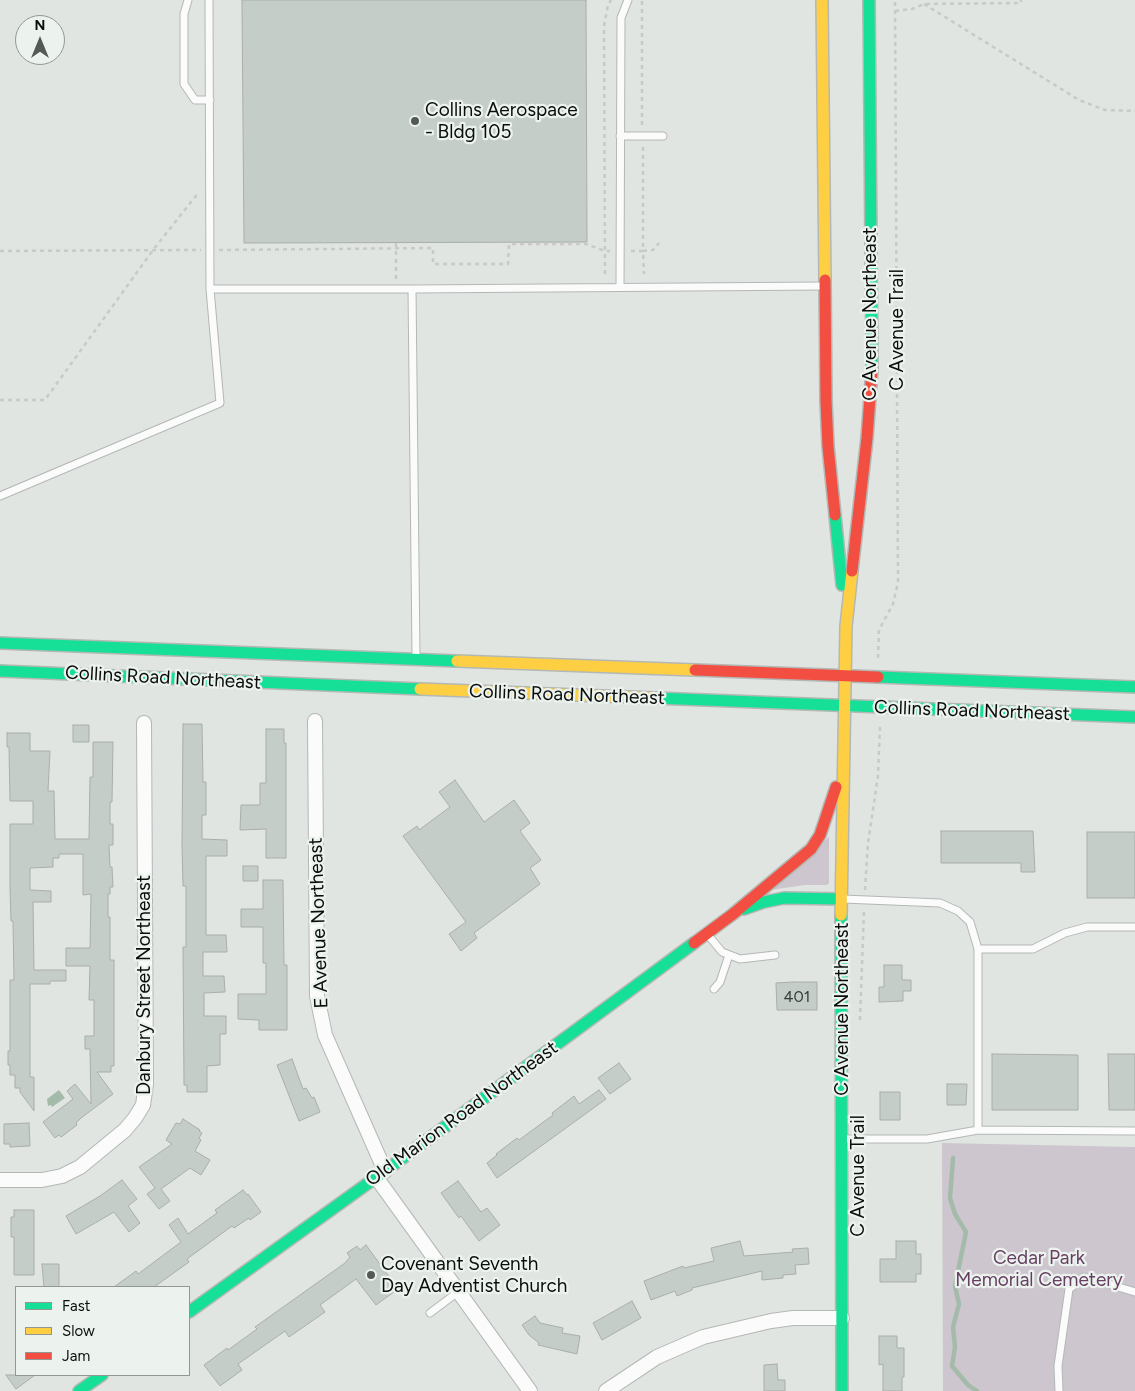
<!DOCTYPE html>
<html>
<head>
<meta charset="utf-8">
<style>
  body { margin:0 }
  #map { position:relative; width:1135px; height:1391px; overflow:hidden; background:#e0e5e1; font-family:Figtree,sans-serif }
  canvas { display:block }
  .legend { position:absolute; left:15px; top:1286px; width:175px; height:90px; box-sizing:border-box; background:#ecf3ee; border:1px solid #929793; margin:0; padding:6px 9px; list-style:none; font-size:15px; color:#0a0d0b }
  .legend li { display:flex; align-items:center; gap:10px; height:25px }
  .legend b { width:25px; border:1px solid #929793 }
  .north { position:absolute; left:15px; top:15px; width:50px; height:50px; box-sizing:border-box; background:#ecf3ee; border:1px solid #929793; border-radius:50%; rotate:0deg; font-size:14px; font-weight:700; line-height:20px; text-align:center; color:#0a0d0b }
  .north::after { content:''; display:block; margin:auto; width:18px; height:22px; background:#555956; clip-path:polygon(50% 0,100% 100%,50% 72%,0 100%) }
</style>
</head>
<body>
<div id="map">
<canvas width="1135" height="1391"></canvas>
<ul class="legend">
<li><b style="height:6px;background:#16e098"></b>Fast</li>
<li><b style="height:6px;background:#ffcf43"></b>Slow</li>
<li><b style="height:6px;background:#f24e42"></b>Jam</li>
</ul>
<div class="north">N</div>
</div>
<script>
const c = document.querySelector('canvas').getContext('2d');
c.lineJoin = 'round';
function fill(path, color) { c.fillStyle = color; c.fill(path, 'evenodd'); }
const toPath = rows => new Path2D(rows.map(r => 'M' + r).join(''));
function stroke(path, color, width, dash) { c.strokeStyle = color; c.lineWidth = width; c.lineCap = dash ? 'butt' : 'round'; c.setLineDash(dash || []); c.stroke(path); }
function drawText(font, color, halo, rows, align = 'center') {
  c.font = font + ' Figtree,sans-serif'; c.lineWidth = 4.5; c.setLineDash([]); c.textBaseline = 'middle'; c.strokeStyle = halo; c.fillStyle = color; for (const [text, x, y, turn = 0] of rows) {
    c.save(); c.translate(x, y); c.rotate((+turn || 0) * Math.PI / 180); c.textAlign = isNaN(turn) ? turn : align; if (halo) c.strokeText(text, 0, 0); c.fillText(text, 0, 0); c.restore();
  }
}
fill(toPath([
  [829,837,829,883,827,885,805,885,770,890],
  [942,1143,1135,1147,1135,1391,943,1391]
]), '#cec6ce');
fill(toPath([
  [59,1090,65,1098,52,1107,51,1105,48,1106,47,1099]
]), '#a5bbaa');
stroke(toPath([
  [953,1158,950,1198,955,1214,966,1232,955,1286,959,1304,953,1327,955,1347,952,1366,968,1385,977,1391]
]), '#a5bbaa', 4.5);
const building = toPath([
  [242,0,586,0,587,242,244,243,242,0],
  [183,724,202,724,203,782,206,782,206,815,202,815,202,839,227,840,227,856,206,856,206,935,226,935,227,952,203,952,203,976,224,976,225,992,204,993,204,1016,226,1016,226,1034,220,1034,220,1065,207,1066,207,1092,187,1092,187,1085,184,1085,183,947,186,947,186,886,183,886,182,846,183,724],
  [73,725,89,725,89,742,73,742,73,725],
  [266,729,284,729,284,743,286,743,286,858,266,858,266,829,240,830,241,805,260,805,260,783,266,783,266,729],
  [7,733,30,733,30,751,50,751,48,791,54,791,55,839,89,839,90,777,93,777,93,742,113,742,112,802,110,802,110,824,113,824,113,845,109,845,110,867,112,867,113,887,110,887,110,894,108,894,108,917,110,917,110,960,114,960,114,1066,111,1066,111,1072,97,1072,113,1094,81,1118,76,1123,77,1125,61,1137,59,1135,55,1138,43,1122,73,1099,67,1091,75,1084,91,1104,90,1049,85,1049,85,1036,94,1036,94,1000,89,1000,90,966,66,966,66,948,90,948,91,894,83,895,83,854,59,854,59,858,53,858,53,867,30,868,30,890,51,891,51,902,33,902,34,970,66,970,66,981,50,981,50,984,30,984,30,1077,34,1077,34,1111,20,1092,20,1088,15,1088,15,1075,10,1075,10,1065,8,1065,8,1051,10,1051,10,980,14,980,13,921,11,921,10,887,10,824,33,824,33,801,10,801,9,747,7,747,7,733],
  [455,780,484,822,514,800,530,823,520,831,541,860,530,868,540,884,474,933,477,938,461,951,449,934,466,922,403,836,417,826,419,830,450,807,439,792,455,780],
  [941,831,1033,831,1035,872,1021,872,1021,863,941,863,941,831],
  [1087,832,1135,832,1135,898,1087,898,1087,832],
  [243,866,258,866,258,881,243,881,243,866],
  [263,880,283,880,284,965,287,965,287,1030,259,1030,259,1020,238,1019,238,994,266,994,266,963,263,963,263,927,241,927,241,909,263,909,263,880],
  [884,965,902,965,902,980,911,980,911,991,903,991,903,1001,879,1002,879,987,884,987,884,965],
  [793,982,817,982,817,1010,777,1010,776,983,793,982],
  [992,1054,1078,1055,1078,1110,992,1110,992,1054],
  [1108,1054,1135,1054,1135,1110,1109,1110,1108,1054],
  [292,1059,303,1089,306,1088,312,1098,314,1097,320,1112,299,1121,277,1065,292,1059],
  [619,1063,631,1079,610,1094,598,1078,619,1063],
  [947,1084,967,1084,966,1105,947,1105,947,1084],
  [599,1090,606,1099,497,1178,487,1163,497,1155,496,1154,517,1138,519,1140,553,1115,552,1113,574,1096,579,1104,599,1090],
  [880,1092,900,1092,900,1120,880,1120,880,1092],
  [183,1119,200,1130,199,1131,202,1133,199,1138,201,1140,195,1151,210,1160,201,1175,190,1168,161,1189,170,1201,159,1209,147,1194,155,1188,139,1167,172,1144,166,1140,176,1123,180,1124,183,1119],
  [29,1123,30,1146,10,1147,10,1144,4,1144,4,1124,29,1123],
  [122,1180,137,1199,128,1206,140,1223,129,1232,114,1212,76,1234,66,1216,100,1196,122,1180],
  [458,1181,481,1212,487,1208,500,1225,479,1241,461,1216,459,1218,441,1193,458,1181],
  [243,1190,247,1195,248,1194,261,1212,250,1220,249,1218,234,1228,232,1226,187,1259,189,1262,154,1287,114,1287,136,1271,138,1274,181,1242,169,1225,178,1218,188,1234,217,1213,215,1210,243,1190],
  [14,1210,34,1210,34,1275,14,1275,14,1237,11,1237,11,1217,14,1217,14,1210],
  [740,1241,744,1256,793,1252,792,1249,808,1248,809,1264,795,1265,796,1274,783,1275,783,1278,762,1280,762,1271,692,1288,692,1290,677,1296,675,1291,651,1300,644,1281,683,1266,684,1268,714,1261,711,1248,740,1241],
  [896,1241,916,1241,916,1254,921,1254,921,1274,916,1274,916,1282,880,1282,880,1259,896,1259,896,1241],
  [366,1245,398,1289,376,1305,356,1279,320,1305,325,1312,289,1337,285,1331,238,1364,242,1370,220,1386,204,1365,227,1348,228,1350,257,1329,255,1327,345,1263,350,1257,347,1253,357,1246,360,1250,366,1245],
  [42,1264,59,1264,59,1287,44,1287,42,1264],
  [632,1301,641,1318,602,1340,593,1323,632,1301],
  [535,1316,540,1323,563,1328,562,1333,580,1336,577,1354,538,1345,539,1343,529,1335,522,1325,535,1316],
  [879,1336,897,1336,897,1348,904,1348,904,1377,902,1377,902,1391,883,1391,883,1364,879,1365,879,1336],
  [777,1364,778,1380,785,1380,785,1391,764,1391,764,1365,777,1364],
  [6,1375,35,1375,16,1389,6,1375]
]);
fill(building, '#c4cdc7');
stroke(building, '#aaaeab', 1);
const lane = toPath([
  [188,0,184,14,184,84,195,100,210,100],
  [620,136,663,136],
  [620,287,621,18,628,0],
  [210,289,412,289,824,286],
  [412,289,416,655],
  [0,496,220,403,210,289,209,0],
  [843,899,940,903,958,911,970,922,978,949,978,1130],
  [708,935,722,952,740,959,775,955],
  [978,949,1033,949,1065,933,1087,927,1135,927],
  [714,989,720,982,729,955],
  [844,1139,927,1139,978,1130,1135,1131],
  [430,1313,458,1292],
  [1059,1391,1058,1366,1069,1289,1084,1277,1135,1292]
]);
const street = toPath([
  [315,721,317,996,325,1035,385,1171],
  [376,1177,530,1391],
  [0,1180,42,1180,62,1176,80,1167,125,1130,135,1118,143,1105,146,1084,144,723],
  [606,1391,657,1357,703,1337,771,1321,793,1318,842,1318]
]);
const fast = toPath([
  [869,0,872,369],
  [835,515,842,585],
  [0,643,457,661],
  [0,671,420,689],
  [878,677,1135,687],
  [655,698,1135,717],
  [744,909,764,902,784,898,841,899],
  [841,915,842,1391],
  [189,1312,385,1171,694,943],
  [79,1391,102,1375]
]);
const slow = toPath([
  [822,0,825,280],
  [457,661,695,670],
  [420,689,655,698],
  [841,915,846,626,852,571]
]);
const jam = toPath([
  [825,280,826,401,828,446,835,515],
  [852,571,867,438,872,369],
  [695,670,878,677],
  [694,943,733,914,811,849,820,835,836,787]
]);
stroke(lane, '#b4b8b5', 9);
stroke(street, '#b4b8b5', 16);
stroke(fast, '#b4b8b5', 14);
stroke(slow, '#b4b8b5', 14);
stroke(jam, '#b4b8b5', 14);
stroke(toPath([
  [642,1,642,126],
  [924,4,1079,100,1105,110,1135,111],
  [895,11,912,9,924,4,1021,3,1021,0],
  [643,147,643,251,653,250,659,243],
  [396,243,396,279],
  [219,250,433,248,433,264,508,264,509,244,586,244,605,251,610,251],
  [0,251,201,250],
  [631,251,643,251,644,274],
  [605,274,604,26,608,5,611,0],
  [0,400,45,400,153,250,199,192],
  [878,658,879,630,893,604,898,582,895,0],
  [865,890,868,843,878,776,880,726],
  [860,1020,864,910]
]), '#c8c9c8', 2.5, [4, 4]);
stroke(lane, '#fafbfa', 7);
stroke(street, '#fafbfa', 14);
stroke(fast, '#16e098', 11);
stroke(slow, '#ffcf43', 11);
stroke(jam, '#f24e42', 11);
for (const [x, y, r, color] of [
  [415,121,5,"#555956"],
  [371,1275,5,"#555956"]
]) { const dot = new Path2D(); dot.arc(x, y, r, 0, 2 * Math.PI); c.fillStyle = color; c.fill(dot); stroke(dot, '#ecf3ee', 2); }
drawText('16px', '#383d3a', null, [
  ["401",797,997]
]);
drawText('19px', '#0a0d0b', '#ecf3ee', [
  ["Collins Aerospace",425,110],
  ["- Bldg 105",425,132],
  ["Covenant Seventh",381,1264],
  ["Day Adventist Church",381,1286]
], 'left');
drawText('19px', '#0a0d0b', '#ecf3ee', [
  ["C Avenue Northeast",870,314,-90],
  ["C Avenue Trail",897,330,-90],
  ["Collins Road Northeast",163,678,3],
  ["Collins Road Northeast",567,695,2],
  ["Collins Road Northeast",972,711,2],
  ["E Avenue Northeast",319,923,-92],
  ["Danbury Street Northeast",144,985,-90],
  ["C Avenue Northeast",842,1009,-90],
  ["Old Marion Road Northeast",462,1114,-36],
  ["C Avenue Trail",858,1176,-90]
]);
drawText('19px', '#663f62', '#ecf3ee', [
  ["Cedar Park",1039,1258],
  ["Memorial Cemetery",1039,1280]
]);
</script>
</body>
</html>
